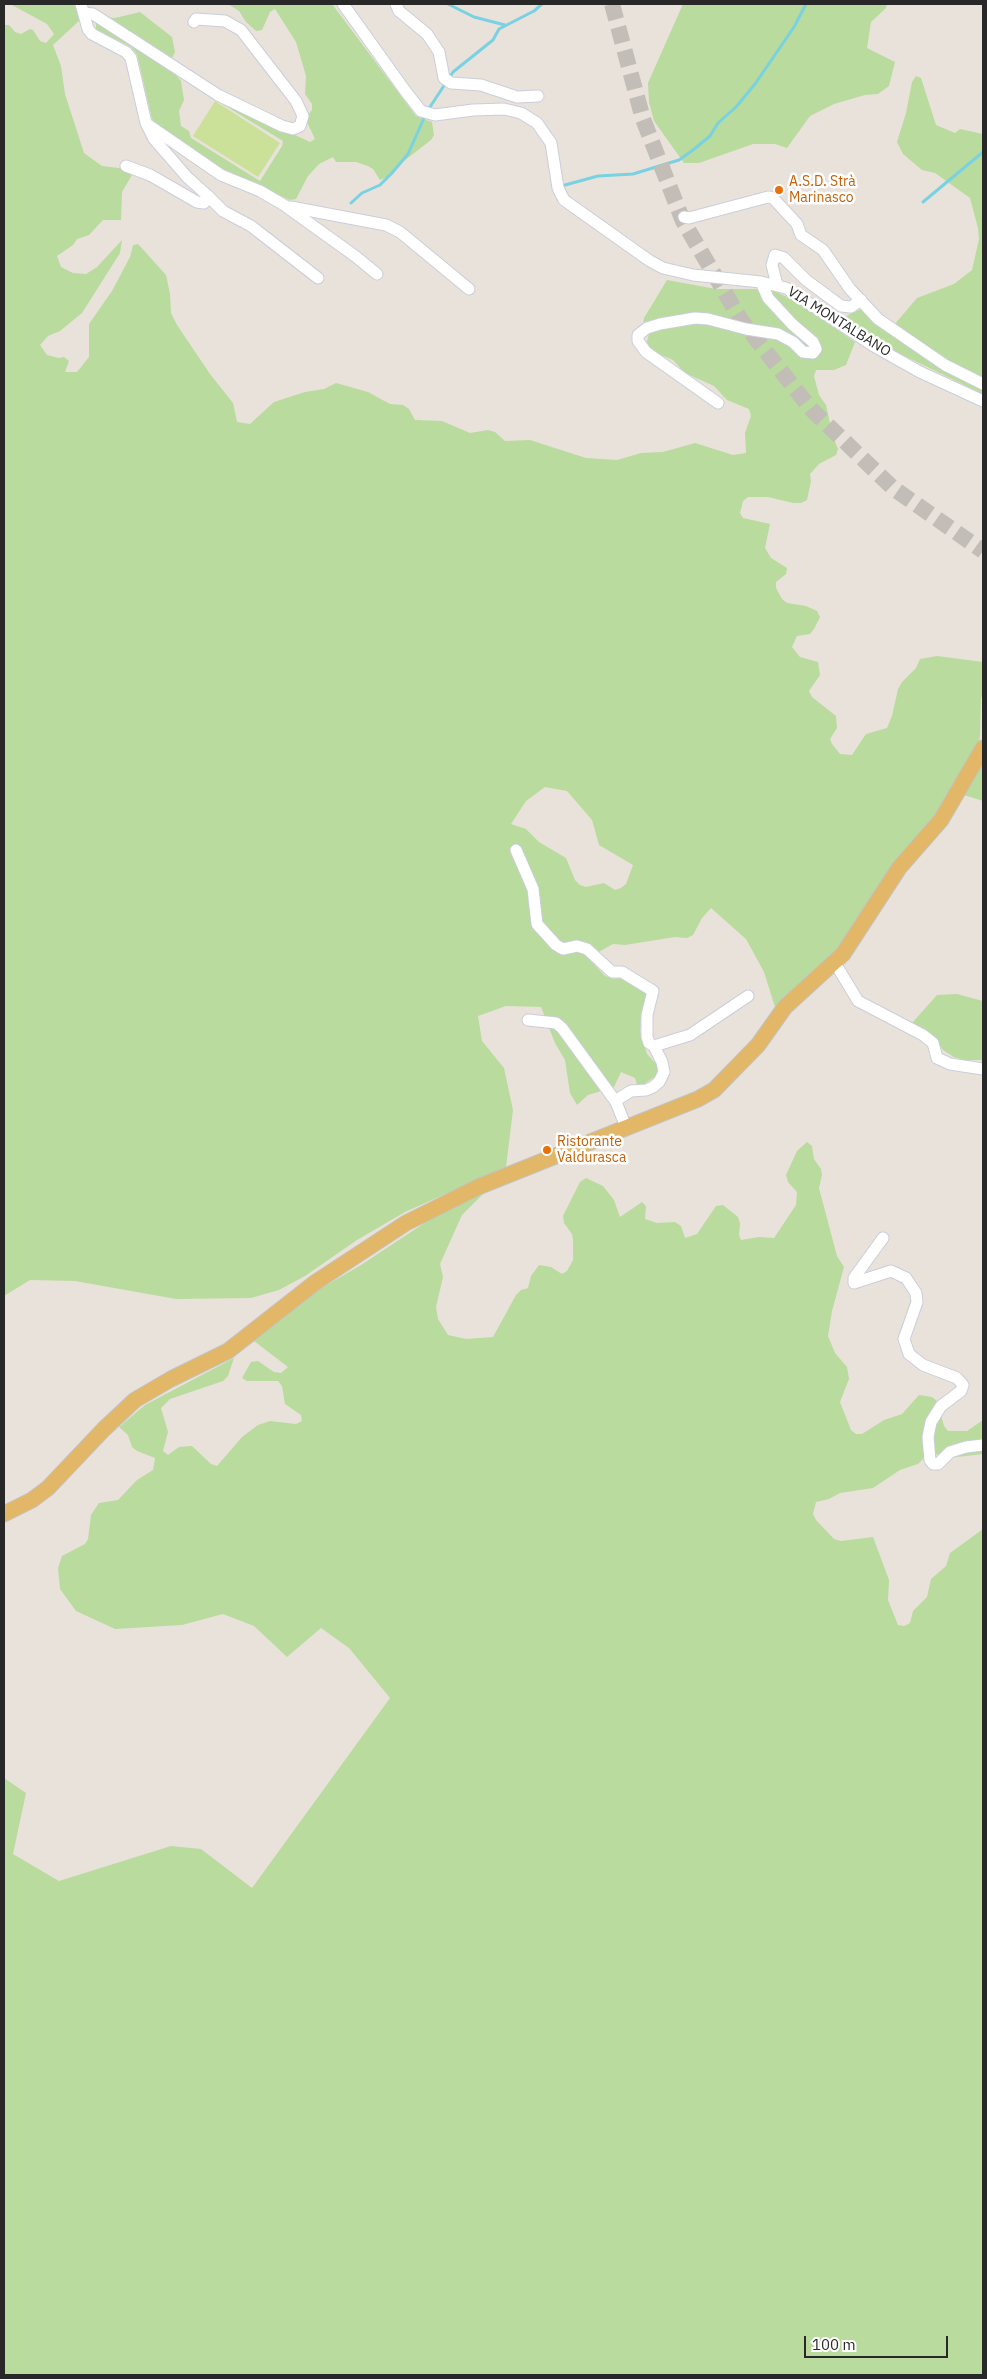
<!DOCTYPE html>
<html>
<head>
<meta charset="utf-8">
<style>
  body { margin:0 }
  #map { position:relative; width:987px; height:2379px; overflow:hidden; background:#e9e2db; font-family:"IBM Plex Sans",sans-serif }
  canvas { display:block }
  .frame { position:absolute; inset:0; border:5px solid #282828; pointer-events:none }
  .scale { position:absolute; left:804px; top:2336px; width:144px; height:22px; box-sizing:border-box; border:2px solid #282828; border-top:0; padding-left:6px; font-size:15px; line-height:18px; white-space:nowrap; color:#282828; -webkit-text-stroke:4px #fff; paint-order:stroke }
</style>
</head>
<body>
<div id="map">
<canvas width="987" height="2379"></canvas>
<div class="frame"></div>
<div class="scale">100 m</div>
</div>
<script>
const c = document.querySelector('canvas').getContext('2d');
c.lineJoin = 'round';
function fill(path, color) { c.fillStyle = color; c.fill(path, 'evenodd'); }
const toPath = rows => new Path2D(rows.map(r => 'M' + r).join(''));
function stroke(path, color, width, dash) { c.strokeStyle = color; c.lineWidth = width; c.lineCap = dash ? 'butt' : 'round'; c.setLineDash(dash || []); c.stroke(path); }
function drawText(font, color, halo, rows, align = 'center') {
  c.font = font + ' "IBM Plex Sans",sans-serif'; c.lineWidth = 5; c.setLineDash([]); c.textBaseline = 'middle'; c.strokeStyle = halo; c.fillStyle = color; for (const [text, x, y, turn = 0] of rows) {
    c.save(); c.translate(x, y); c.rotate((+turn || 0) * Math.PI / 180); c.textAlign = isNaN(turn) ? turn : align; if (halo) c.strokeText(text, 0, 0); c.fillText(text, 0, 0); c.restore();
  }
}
fill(toPath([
  [10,4,74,4,78,11,79,21,53,45,61,66,65,94,84,153,102,166,119,168,132,175,122,192,121,220,103,220,89,235,77,239,73,245,57,256,61,267,73,273,86,274,97,267,122,240,120,253,82,313,60,331,48,336,40,345,47,355,59,358,64,357,69,361,65,372,77,372,89,357,89,324,112,291,130,257,133,245,138,244,166,275,170,294,171,313,177,325,210,374,233,403,237,422,250,424,274,402,305,392,324,389,336,383,368,392,390,404,403,405,409,409,415,420,442,421,470,433,488,430,495,432,505,441,530,440,586,458,617,460,641,453,663,452,695,443,733,455,746,453,745,433,751,416,749,409,727,400,714,386,685,373,673,360,649,350,646,345,649,334,643,324,644,318,667,280,716,289,755,289,776,292,796,301,855,342,846,365,834,370,816,370,814,376,819,395,826,405,833,437,838,449,836,455,819,464,810,474,811,481,807,500,801,503,793,503,768,497,748,497,743,501,740,513,743,518,770,524,765,548,771,558,787,568,786,574,776,582,776,588,782,599,787,603,806,606,817,611,820,617,814,629,810,634,797,636,792,647,800,657,818,662,820,675,809,691,812,697,836,716,837,728,830,739,832,744,840,754,852,755,866,734,887,728,892,716,898,689,902,682,916,668,920,659,937,656,983,662,983,691,981,699,980,736,978,746,941,810,850,933,826,961,775,1007,764,972,746,939,711,908,702,918,693,935,687,938,675,937,625,945,613,944,588,958,605,976,614,979,620,978,647,993,641,1015,640,1032,647,1054,657,1065,658,1072,656,1076,644,1084,637,1085,635,1078,621,1072,614,1087,588,1095,577,1105,570,1093,565,1060,555,1043,541,1007,506,1006,478,1016,482,1041,504,1068,513,1110,506,1167,405,1212,357,1240,305,1276,279,1290,251,1298,176,1299,75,1281,30,1280,4,1296,4,25,9,25,15,32,21,34,30,29,33,30,40,41,46,43,54,34,47,24],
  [545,787,567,791,592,820,599,845,633,865,626,884,621,888,615,890,604,883,586,887,580,885,575,880,566,858,539,842,526,829,511,824,526,801],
  [228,4,332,4,416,116,432,122,434,135,431,140,400,164,392,175,380,180,373,169,368,166,356,162,336,162,333,157,319,164,308,176,296,199,290,200,231,175,158,126,152,119,137,54,131,47,96,29,96,22,100,17,115,18,140,12,172,37,175,52,168,66,181,81,184,100,179,111,181,126,189,131,191,138,260,181,282,146,283,141,219,102,220,100,310,142,315,139,307,122,308,115,312,110,312,104,305,94,306,76,296,42,275,9,270,12,262,30,256,31,246,22,239,11],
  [683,4,887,4,886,8,871,22,867,48,895,62,889,86,878,94,865,95,834,104,810,116,787,148,775,144,753,144,699,163,684,163,654,121,649,102,648,83],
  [916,76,921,78,936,125,955,133,960,129,983,134,983,394,886,347,844,320,848,315,861,309,888,332,917,298,954,284,972,270,979,239,978,228,970,198,935,173,922,170,903,154,897,142,906,113,912,82],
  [983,760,983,801,964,795],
  [957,994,983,1001,983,1060,964,1060,954,1057,943,1050,934,1037,912,1023,937,995],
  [807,1142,812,1146,814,1159,821,1169,822,1175,819,1188,837,1256,844,1267,832,1311,828,1336,835,1353,847,1367,849,1379,840,1402,851,1430,856,1434,862,1434,884,1420,902,1414,919,1395,932,1397,937,1401,944,1426,948,1431,967,1431,983,1420,983,1454,957,1457,945,1454,927,1455,918,1464,900,1470,873,1488,840,1493,829,1499,816,1502,813,1514,816,1520,834,1539,841,1541,873,1537,889,1580,888,1600,898,1625,904,1626,910,1623,913,1611,927,1597,931,1579,946,1566,950,1553,983,1529,983,2375,4,2375,4,1778,26,1793,13,1854,59,1881,171,1846,201,1849,252,1888,390,1698,349,1648,321,1628,287,1657,254,1626,223,1614,182,1625,115,1629,76,1611,60,1589,58,1568,62,1556,85,1544,88,1539,91,1515,99,1503,118,1500,137,1480,153,1470,155,1458,137,1451,132,1447,128,1435,119,1427,145,1405,234,1358,228,1376,223,1381,170,1399,161,1408,168,1432,163,1451,168,1455,179,1447,192,1446,211,1464,217,1466,242,1437,258,1425,270,1421,296,1424,302,1421,301,1415,285,1404,282,1386,278,1381,247,1381,242,1378,251,1362,258,1361,274,1372,281,1373,288,1367,254,1341,299,1301,361,1265,429,1220,487,1190,462,1215,440,1264,443,1277,436,1307,438,1319,448,1335,466,1339,493,1337,516,1295,521,1290,528,1288,531,1276,539,1265,551,1267,562,1274,567,1271,573,1260,573,1240,572,1234,564,1223,563,1216,580,1182,586,1178,603,1186,614,1200,620,1217,642,1202,646,1206,645,1219,657,1223,675,1222,681,1226,685,1238,697,1234,716,1206,723,1205,738,1217,740,1223,739,1235,741,1240,759,1237,774,1238,796,1205,797,1192,788,1182,786,1175,797,1151]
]), '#b9db9d');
fill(toPath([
  [215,101,280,143,258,177,193,136]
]), '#cbe199');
stroke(toPath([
  [448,4,474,17,505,25],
  [428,110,453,72,493,40,499,29,534,11,542,4],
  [565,185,598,176,633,174,679,160,693,150,710,136,718,123,736,107,755,84,794,27,806,4],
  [923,202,983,152],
  [351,203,362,193,380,185,392,173,408,154,425,116]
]), '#78d2e2', 3);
stroke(toPath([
  [612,4,643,119,683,221,741,320,811,409,893,488,983,551]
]), '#c2bdb7', 16, [16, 8]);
const minor = toPath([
  [81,4,88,29,92,34,126,52,131,58,146,123,154,139,187,177,207,195,207,199,204,203,197,202,150,175,126,166],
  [343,4,406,92,421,111,435,115,473,110,504,109,521,113,537,123,551,143,558,188,564,200,650,261,663,268,693,275,761,282,786,288,872,345,920,372,983,401],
  [396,4,399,11,427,34,439,52,444,78,451,83,481,85,517,97,538,96],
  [84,13,93,14,218,95,282,126,293,129,300,126,303,116,296,101,241,30,225,21,196,19,194,22],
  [147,124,221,175,260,191,284,205,355,256,377,274],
  [207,195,223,211,251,226,318,278],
  [291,207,386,225,400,232,469,289],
  [684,217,689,218,768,197,773,198,797,224,801,235,823,250,850,289,878,319,945,365,983,384],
  [777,285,772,265,775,255,784,258,806,280,841,306,851,307,861,300],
  [718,403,646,352,638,341,638,335,647,328,660,324,695,318,708,319,746,329,778,334,793,342,803,352,813,353,816,349,813,342,792,324,768,298,761,282],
  [516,850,533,889,537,924,556,945,563,949,577,946,587,949,612,972,622,972,653,991,647,1015,647,1037,649,1043,654,1046,662,1062,664,1072,659,1082,653,1087,646,1090,631,1091,618,1099,616,1102,626,1127],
  [835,963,858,1001,923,1035,933,1043,937,1058,950,1064,983,1069],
  [528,1020,556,1023,562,1028,616,1102],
  [654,1046,690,1035,748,996],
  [883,1238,854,1278,854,1283,891,1271,906,1278,916,1293,917,1302,904,1339,909,1354,923,1365,957,1378,963,1385,961,1391,941,1406,931,1422,928,1437,930,1460,933,1464,938,1464,950,1452,966,1447,983,1445]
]);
const major = toPath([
  [4,1514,32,1500,48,1488,104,1429,135,1400,171,1379,228,1351,316,1282,406,1223,478,1187,698,1099,714,1090,758,1045,785,1007,843,954,899,868,941,820,983,748]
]);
stroke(minor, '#caced9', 13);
stroke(major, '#c3c3c3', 17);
stroke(minor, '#fff', 11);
stroke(major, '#e2b768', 15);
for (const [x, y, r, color] of [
  [779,190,5,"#e8710a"],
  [547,1150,5,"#e8710a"]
]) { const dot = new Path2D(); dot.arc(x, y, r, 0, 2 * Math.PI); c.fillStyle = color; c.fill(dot); stroke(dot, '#fff', 2); }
drawText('14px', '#c56008', '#fff', [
  ["A.S.D. Strà",789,182],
  ["Marinasco",789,198],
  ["Ristorante",557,1142],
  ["Valdurasca",557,1158]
], 'left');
drawText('14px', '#282828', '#fff', [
  ["VIA MONTALBANO",839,322,32]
]);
</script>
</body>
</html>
